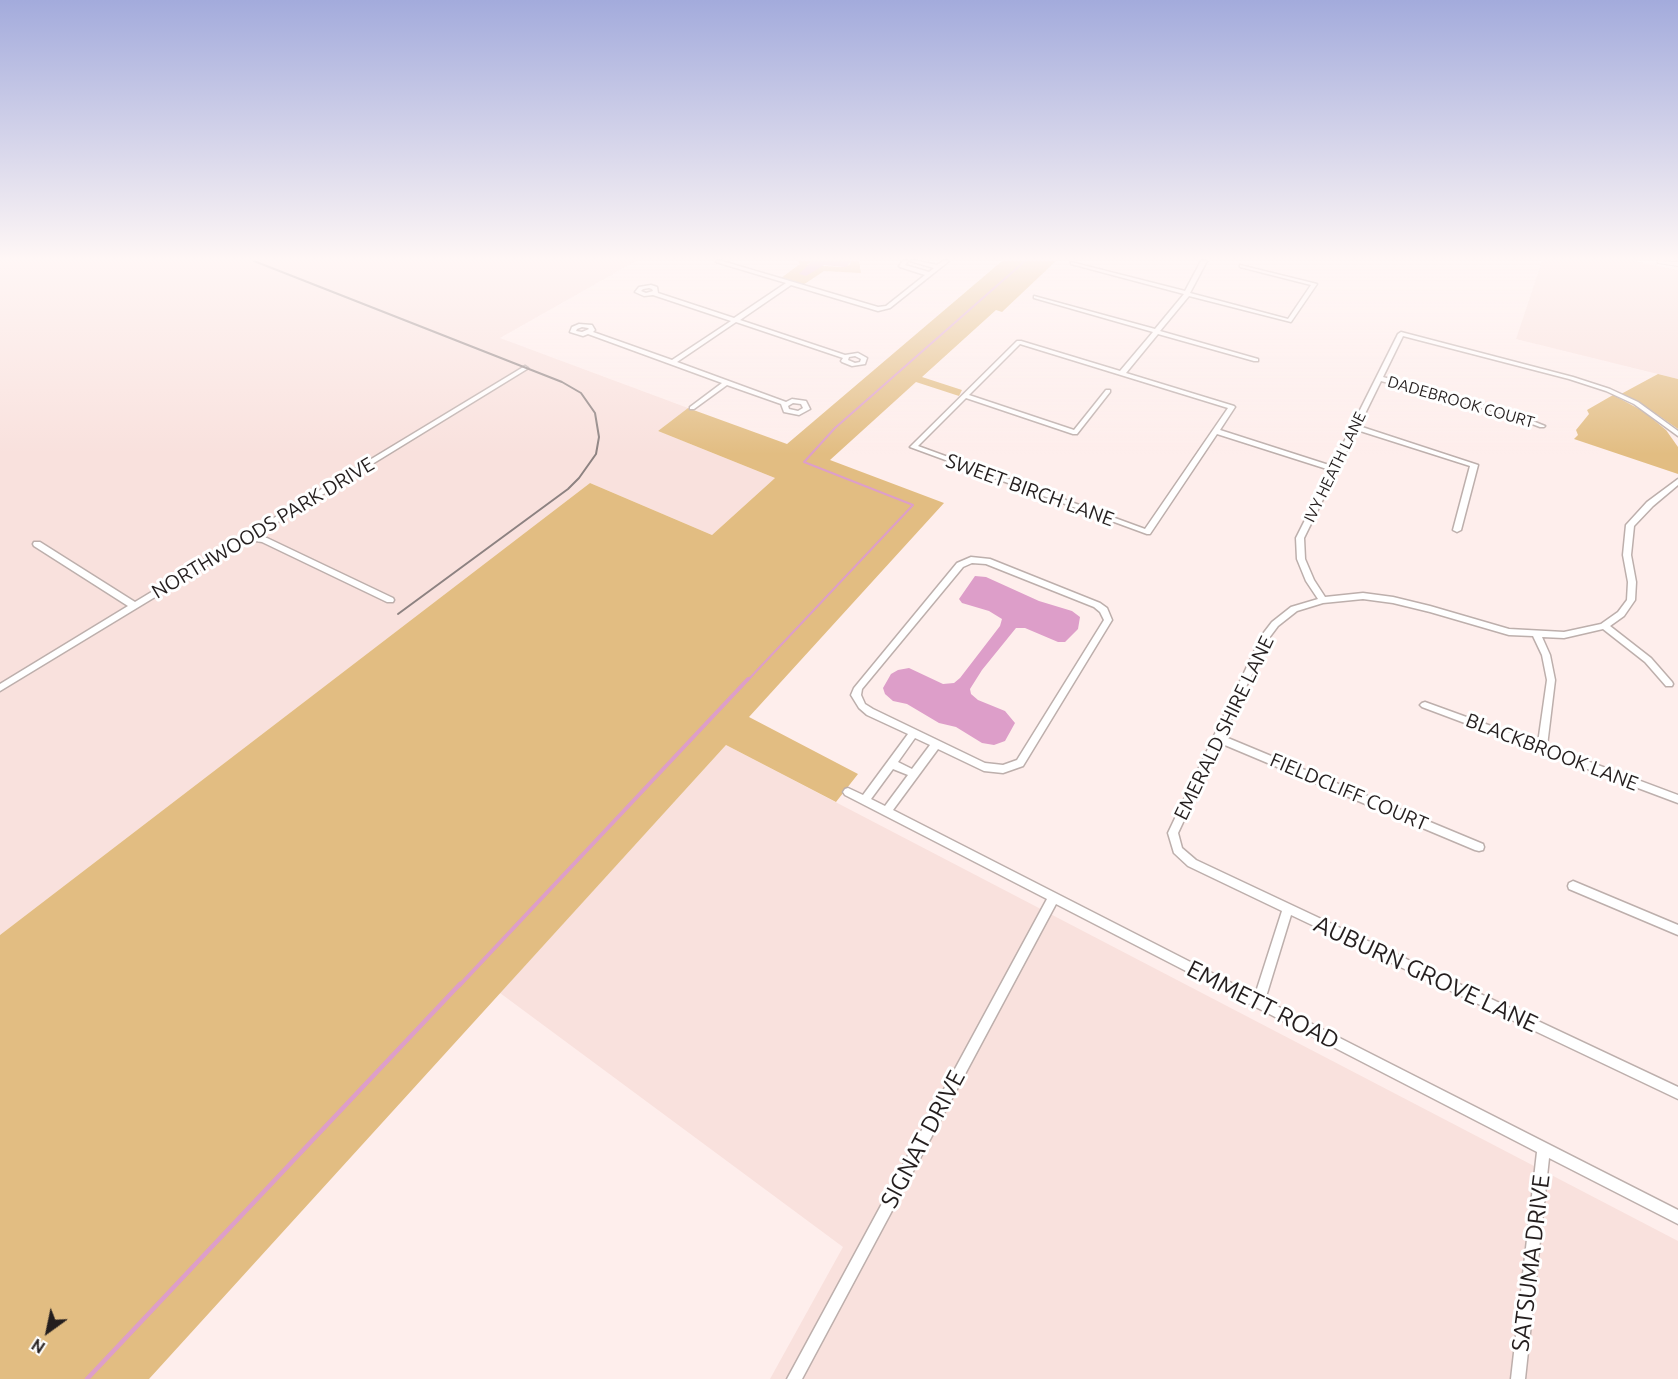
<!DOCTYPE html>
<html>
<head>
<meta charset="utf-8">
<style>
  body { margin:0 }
  #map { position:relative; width:1678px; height:1379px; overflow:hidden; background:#feeeec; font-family:Ubuntu,sans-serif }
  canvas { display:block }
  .north { position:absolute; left:18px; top:1301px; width:60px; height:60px; -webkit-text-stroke:4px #fff; paint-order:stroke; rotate:213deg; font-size:16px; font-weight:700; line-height:24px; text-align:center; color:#241e1e }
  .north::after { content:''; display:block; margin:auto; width:21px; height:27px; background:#241e1e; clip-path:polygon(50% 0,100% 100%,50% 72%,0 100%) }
</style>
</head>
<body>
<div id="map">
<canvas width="1678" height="1379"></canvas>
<div class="north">N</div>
</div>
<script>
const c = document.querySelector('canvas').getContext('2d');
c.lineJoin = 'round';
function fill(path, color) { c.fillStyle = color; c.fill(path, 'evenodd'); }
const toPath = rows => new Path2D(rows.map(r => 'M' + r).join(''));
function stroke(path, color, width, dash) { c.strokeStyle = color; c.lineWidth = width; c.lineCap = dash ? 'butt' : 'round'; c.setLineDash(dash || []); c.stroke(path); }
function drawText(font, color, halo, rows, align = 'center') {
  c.font = font + ' Ubuntu,sans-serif'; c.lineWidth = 6; c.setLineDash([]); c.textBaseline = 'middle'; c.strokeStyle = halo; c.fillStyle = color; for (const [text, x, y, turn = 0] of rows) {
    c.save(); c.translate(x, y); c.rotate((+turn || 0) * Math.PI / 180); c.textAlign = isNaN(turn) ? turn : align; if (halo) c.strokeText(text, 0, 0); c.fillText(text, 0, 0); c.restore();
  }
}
fill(toPath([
  [0,261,636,261,500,338,688,408,658,431,775,478,712,535,590,483,0,935],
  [1542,261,1633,261,1678,270,1678,379,1516,339],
  [726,745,1678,1241,1678,1379,770,1379,843,1247,500,993]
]), '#f9e1dd');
fill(toPath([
  [798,261,812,261,807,265,840,267,850,265,851,261,859,261,861,273,824,271,803,285,781,278,800,264],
  [1002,261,1056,261,1002,312,996,310,922,377,962,390,959,396,916,382,830,460,944,503,749,717,858,774,836,802,726,745,149,1379,0,1379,0,935,590,483,712,535,775,478,658,431,688,408,787,444],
  [1658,374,1678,379,1678,429,1642,404,1621,394],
  [1613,395,1643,411,1666,430,1678,447,1678,474,1574,439,1578,435,1576,430,1589,414,1587,410]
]), '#e2bd82');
fill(toPath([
  [812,261,851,261,846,267,824,265,806,276,799,274],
  [975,576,986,577,1039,601,1072,611,1080,617,1078,629,1065,642,1058,642,1025,628,1016,628,982,670,970,689,971,694,978,700,1005,711,1015,723,1005,741,994,745,982,743,956,727,939,723,907,704,893,701,885,694,883,688,891,674,898,670,909,668,943,684,954,683,960,678,1000,626,1002,619,989,611,962,603,959,599]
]), '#dd9ec9');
stroke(toPath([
  [747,681,913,505,804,462,835,428,1025,261]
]), '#dd9ec9', 2);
stroke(toPath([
  [459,986,748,679]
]), '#dd9ec9', 4);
stroke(toPath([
  [87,1379,460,984]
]), '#dd9ec9', 4.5);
const street = toPath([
  [716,261,722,261,878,307,886,306,925,275,900,267,899,266,903,261,908,261,905,265,929,272,934,268,910,261,918,261,937,265,943,261,949,261,890,308,878,311,791,285,740,320,845,355,858,353,867,358,865,364,852,366,842,362,841,361,843,358,736,322,677,362,786,402,792,399,806,401,810,409,799,415,784,412,781,404,727,385,694,409,690,409,690,407,722,383,588,334,583,336,570,332,572,327,579,324,592,325,595,330,593,332,672,360,731,321,653,295,644,296,635,292,639,287,651,285,657,287,658,293,734,318,786,283,716,262,716,261],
  [649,288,652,289,653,291,646,293,641,291,643,289,649,288],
  [582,327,588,328,589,329,582,332,576,331,577,329,582,327],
  [855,356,861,359,860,362,855,363,848,360,849,357,855,356],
  [793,403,801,404,803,408,798,411,789,409,788,406,793,403],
  [1201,261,1207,261,1190,293,1288,319,1311,285,1240,267,1240,265,1317,284,1291,322,1189,296,1160,331,1258,359,1258,361,1254,361,1158,334,1126,373,1234,406,1235,407,1220,430,1332,466,1398,334,1401,332,1573,377,1610,389,1638,402,1678,431,1678,436,1634,404,1606,391,1569,379,1403,336,1383,377,1515,414,1545,426,1544,427,1540,427,1511,416,1381,381,1359,426,1478,465,1461,530,1457,532,1453,530,1470,466,1357,430,1304,538,1305,559,1314,580,1325,597,1363,593,1393,597,1430,606,1509,629,1564,632,1601,624,1618,612,1627,600,1628,582,1623,555,1626,525,1647,502,1678,479,1678,485,1653,506,1634,526,1631,555,1636,582,1635,600,1624,616,1610,626,1651,658,1672,682,1673,684,1672,686,1666,686,1645,662,1603,629,1564,638,1542,637,1550,655,1555,680,1547,746,1678,795,1678,803,1422,707,1420,705,1422,703,1425,702,1538,743,1547,680,1542,655,1533,636,1509,635,1430,612,1393,603,1363,599,1323,603,1297,611,1278,626,1269,638,1223,736,1483,844,1484,847,1483,850,1479,851,1475,850,1220,743,1178,833,1182,848,1196,860,1678,1087,1678,1099,1291,915,1265,1000,1678,1210,1678,1224,1549,1158,1525,1379,1511,1379,1537,1152,1056,904,802,1379,787,1379,1047,899,845,795,843,792,845,789,848,788,863,795,908,734,867,715,859,708,851,695,854,688,957,563,971,557,990,559,1100,603,1107,608,1112,620,1023,766,1003,773,984,771,938,749,893,810,1255,995,1282,911,1188,866,1174,853,1168,833,1262,635,1272,622,1291,607,1318,599,1306,581,1297,559,1296,538,1330,470,1217,434,1150,534,1147,534,910,447,1017,341,1021,341,1120,371,1153,332,1034,298,1034,296,1155,329,1184,294,1071,264,1071,262,1185,291,1201,261],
  [1020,344,1228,408,1145,529,918,446,966,398,1073,434,1077,434,1110,392,1110,390,1106,390,1074,430,969,395,1020,344],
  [972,563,986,564,1094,607,1100,612,1104,620,1017,760,1003,765,985,763,873,709,865,704,861,695,862,689,963,567,972,563],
  [915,738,930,745,912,769,898,762,915,738],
  [893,769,908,775,885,806,871,799,893,769],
  [525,366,528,368,527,369,255,536,267,538,393,598,394,600,393,602,387,602,262,542,249,540,0,691,0,684,128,606,34,546,33,544,34,542,40,542,135,602,525,366],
  [1573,881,1678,925,1678,935,1569,889,1568,886,1569,883,1573,881]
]);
const secondary = toPath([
  [1657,261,1678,262,1678,266,1658,263,1657,261]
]);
stroke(street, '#bdafac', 3);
stroke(secondary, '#bdafac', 2);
fill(street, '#fff');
fill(secondary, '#fff');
stroke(toPath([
  [254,261,562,382,581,393,595,413,599,437,596,454,579,478,568,489,398,614]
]), '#8d8281', 2);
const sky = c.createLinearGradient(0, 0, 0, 454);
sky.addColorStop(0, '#a3abdc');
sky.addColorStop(0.57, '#fff7f6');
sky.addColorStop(1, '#fff7f600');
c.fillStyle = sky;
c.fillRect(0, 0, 1678, 454);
drawText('16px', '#241e1e', '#fff', [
  ["DADEBROOK COURT",1461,402,16],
  ["IVY HEATH LANE",1335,467,-64]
]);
drawText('20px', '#241e1e', '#fff', [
  ["SWEET BIRCH LANE",1030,490,20],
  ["NORTHWOODS PARK DRIVE",263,528,-31],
  ["EMERALD SHIRE LANE",1224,728,-64],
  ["BLACKBROOK LANE",1552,752,21],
  ["FIELDCLIFF COURT",1349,792,23]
]);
drawText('24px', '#241e1e', '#fff', [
  ["AUBURN GROVE LANE",1426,974,25],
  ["EMMETT ROAD",1263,1005,27],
  ["SIGNAT DRIVE",923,1139,-62],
  ["SATSUMA DRIVE",1531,1263,-83]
]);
</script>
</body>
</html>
